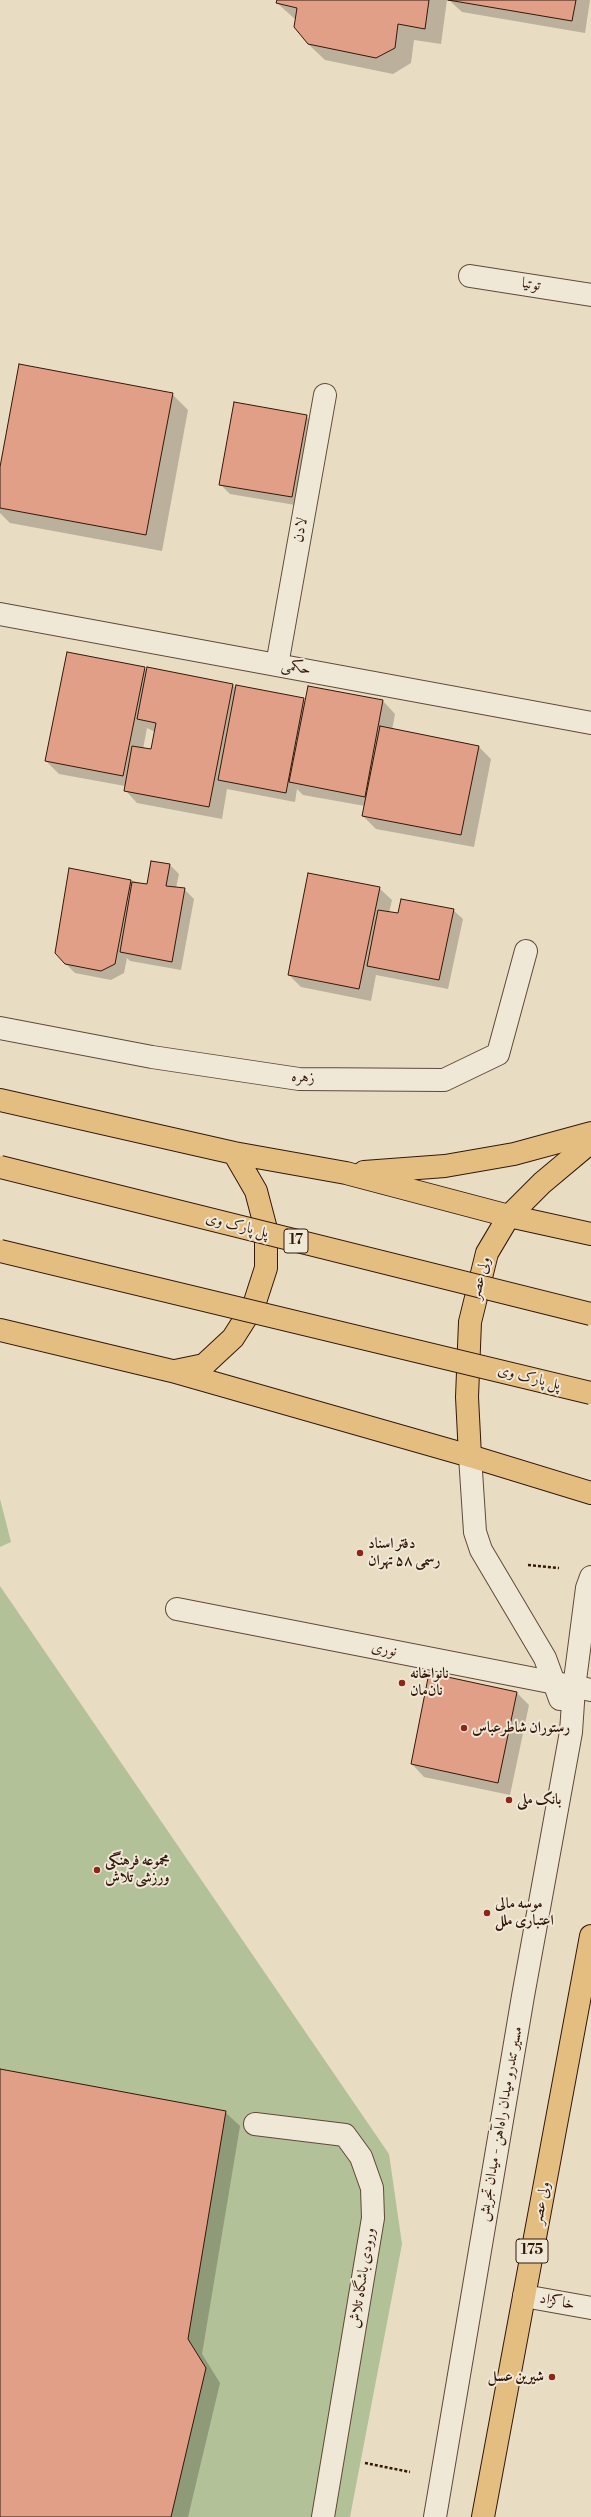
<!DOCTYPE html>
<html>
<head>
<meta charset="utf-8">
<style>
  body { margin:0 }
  canvas { display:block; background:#e8dcc2 }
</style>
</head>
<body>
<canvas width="591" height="2517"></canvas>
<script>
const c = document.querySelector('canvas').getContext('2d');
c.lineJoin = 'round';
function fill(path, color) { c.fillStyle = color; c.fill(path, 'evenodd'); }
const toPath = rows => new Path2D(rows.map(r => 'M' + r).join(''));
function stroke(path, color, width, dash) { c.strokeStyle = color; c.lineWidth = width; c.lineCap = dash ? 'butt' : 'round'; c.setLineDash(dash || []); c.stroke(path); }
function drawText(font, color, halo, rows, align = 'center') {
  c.font = font + ' "Libre Bodoni",Amiri,serif'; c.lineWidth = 4; c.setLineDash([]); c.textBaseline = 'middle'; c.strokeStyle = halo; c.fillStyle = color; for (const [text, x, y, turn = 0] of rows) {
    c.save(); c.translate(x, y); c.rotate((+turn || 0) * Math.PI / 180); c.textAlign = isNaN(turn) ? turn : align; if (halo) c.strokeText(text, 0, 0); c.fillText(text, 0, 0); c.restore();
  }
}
fill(toPath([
  [0,1499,11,1542,0,1547],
  [0,1586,389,2154,402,2244,350,2517,0,2517]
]), '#b2c197');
fill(toPath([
  [278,0,447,0,441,44,414,40,411,63,393,74,325,60,308,44,296,20,277,3],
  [449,0,590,0,585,33,462,12],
  [172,394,188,410,162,551,10,523,0,513,0,472],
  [306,416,315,426,301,506,230,494,220,484],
  [144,668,147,671,233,685,237,689,306,701,308,687,383,701,395,714,392,730,479,747,491,759,474,847,376,829,363,816,365,806,303,795,297,789,295,802,227,789,222,819,137,803,125,790,125,786,59,774,46,761],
  [147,728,155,732,151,750,143,749],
  [170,865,179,874,176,888,184,889,194,899,181,970,130,961,127,958,124,973,111,980,75,973,66,964,130,880,148,885],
  [379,888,392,900,389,913,399,915,453,910,463,919,448,989,376,975,371,1001,301,987,289,975],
  [517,1693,529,1705,510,1795,424,1777,412,1764],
  [0,2070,225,2112,240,2126,202,2354,220,2383,188,2517,0,2517]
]), '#0003');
const building = toPath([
  [277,0,429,0,425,29,398,24,395,48,376,58,308,44,294,27,297,8,276,3,277,0],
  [448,0,576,0,572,21,448,0],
  [19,364,173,393,146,535,0,508,0,467,19,364],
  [234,402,307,415,292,497,219,485,234,402],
  [67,652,145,667,123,776,45,761,67,652],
  [147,667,233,684,209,807,124,791,132,746,151,749,156,723,137,719,147,667],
  [236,685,304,698,286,793,218,780,236,685],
  [308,686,383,700,365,797,289,782,308,686],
  [380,726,479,746,461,835,362,816,380,726],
  [151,861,170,864,166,886,185,888,172,962,120,952,132,882,147,884,151,861],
  [69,868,131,880,115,964,101,971,65,964,55,953,69,868],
  [308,873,380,887,359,989,288,975,308,873],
  [401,899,454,909,439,980,367,966,378,910,398,913,401,899],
  [429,1673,517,1692,498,1783,411,1764,429,1673],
  [0,2069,226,2111,188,2339,206,2368,171,2517,0,2517,0,2069]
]);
fill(building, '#e09f86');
stroke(building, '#34180a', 1);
const lane = toPath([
  [470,1456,475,1532,481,1550,545,1658,560,1699],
  [255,2124,345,2135,361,2157,372,2188,373,2218,323,2517],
  [435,2517,523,1996,571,1732,574,1688,587,1588,591,1577]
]);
const street = toPath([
  [470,276,591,295],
  [0,614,591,723],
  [277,665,325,395],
  [0,1028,152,1057,299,1079,444,1080,498,1054,526,951],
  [177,1609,591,1690],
  [524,2296,591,2308]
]);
const primary = toPath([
  [470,1456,467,1397,470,1322,487,1253,509,1216,542,1183,591,1142],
  [483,2517,591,1936]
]);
const highway = toPath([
  [0,1100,234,1153,346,1173,509,1216,591,1234],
  [364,1172,445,1166,514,1154,591,1133],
  [0,1330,172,1371,470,1456,591,1493],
  [175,1371,204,1365,233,1338,254,1305,266,1268,266,1229,256,1191,234,1153]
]);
stroke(lane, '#614938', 24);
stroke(street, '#614938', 24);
stroke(primary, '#34180a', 24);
stroke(highway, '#34180a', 24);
stroke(toPath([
  [528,1565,559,1568],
  [365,2463,410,2472]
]), '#34180a', 2.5, [3, 2]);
stroke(lane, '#f0e8d7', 22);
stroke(street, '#f0e8d7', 22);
stroke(primary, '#e4be81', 22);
stroke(highway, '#e4be81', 22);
const highwayBridge = toPath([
  [0,1167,591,1314],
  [0,1251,591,1393]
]);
stroke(highwayBridge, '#34180a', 24, []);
stroke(highwayBridge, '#e4be81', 22);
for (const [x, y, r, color] of [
  [360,1553,4,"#8f2418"],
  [402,1683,4,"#8f2418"],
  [464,1728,4,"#8f2418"],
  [509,1800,4,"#8f2418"],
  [97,1870,4,"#8f2418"],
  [487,1913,4,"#8f2418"],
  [552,2377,4,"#8f2418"]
]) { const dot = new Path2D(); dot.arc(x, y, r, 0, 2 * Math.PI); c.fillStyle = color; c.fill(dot); stroke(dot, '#f0e8d7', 1.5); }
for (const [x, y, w] of [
  [296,1241,24],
  [532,2251,32]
]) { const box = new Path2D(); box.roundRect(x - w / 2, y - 12, w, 24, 3); c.fillStyle = '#f0e8d7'; c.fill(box); stroke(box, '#34180a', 1); }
drawText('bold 14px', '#34180a', null, [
  ["17",296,1241],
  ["175",532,2251]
]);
drawText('15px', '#34180a', '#f0e8d7', [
  ["توتیا",531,285,9],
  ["لادن",301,530,-80],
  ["حکمی",296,668,10],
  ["زهره",303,1078,4],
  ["پل پارک وی",237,1226,14],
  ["ولی عصر",481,1278,-75],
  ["پل پارک وی",529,1378,14],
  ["نوری",384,1650,11],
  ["مسیر تندرو میدان راه‌آهن - میدان تجریش",501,2124,-80],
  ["ولی عصر",542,2203,-79],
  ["ورودی باشگاه تلاش",363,2278,-81],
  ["خاکزاد",557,2302,11]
]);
drawText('bold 15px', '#34180a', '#f0e8d7', [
  ["دفتر اسناد",368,1544],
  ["رسمی ۵۸ تهران",368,1561],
  ["نانواخانه",410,1674],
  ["نان‌مان",410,1691],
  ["رستوران شاطرعباس",472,1728],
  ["بانک ملی",517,1800],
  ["مجموعه فرهنگی",105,1861],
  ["ورزشی تلاش",105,1878],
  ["موسه مالی",495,1904],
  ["اعتباری ملل",495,1921],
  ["شیرین عسل",544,2377,"right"]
], 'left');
</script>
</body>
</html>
